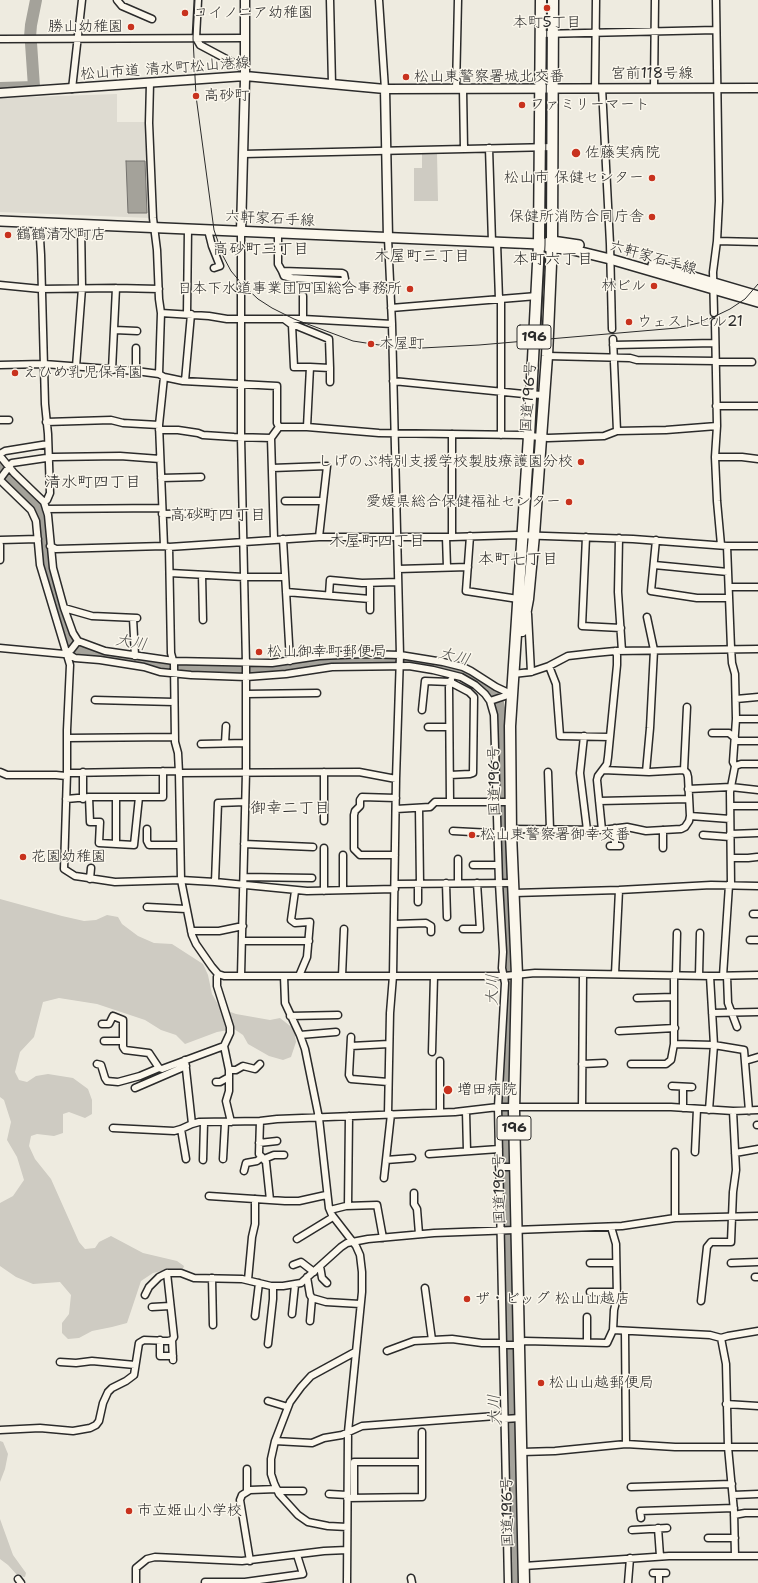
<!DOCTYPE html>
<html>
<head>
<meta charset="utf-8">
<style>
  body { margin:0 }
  canvas { display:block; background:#eeebe0 }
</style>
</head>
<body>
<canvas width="758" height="1583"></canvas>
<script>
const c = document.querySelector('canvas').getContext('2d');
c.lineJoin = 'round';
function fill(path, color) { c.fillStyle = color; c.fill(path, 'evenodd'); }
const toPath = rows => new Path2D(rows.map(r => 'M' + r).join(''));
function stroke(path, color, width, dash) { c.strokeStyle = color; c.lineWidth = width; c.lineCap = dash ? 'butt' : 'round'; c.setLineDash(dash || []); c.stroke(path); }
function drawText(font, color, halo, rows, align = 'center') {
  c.font = font + ' "Shantell Sans","Klee One",sans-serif'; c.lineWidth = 3; c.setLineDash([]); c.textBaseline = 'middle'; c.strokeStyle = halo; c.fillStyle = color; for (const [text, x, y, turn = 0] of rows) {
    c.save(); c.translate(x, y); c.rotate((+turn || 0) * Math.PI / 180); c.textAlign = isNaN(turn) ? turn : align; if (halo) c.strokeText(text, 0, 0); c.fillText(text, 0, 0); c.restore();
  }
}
fill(toPath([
  [117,94,117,122,146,122,151,218,0,212,0,98]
]), '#dedbd1');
fill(toPath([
  [422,153,437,153,438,201,414,201,414,168,422,168],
  [0,899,62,916,84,921,96,920,107,915,118,917,122,924,138,936,154,943,172,944,203,964,208,975,212,994,220,1008,236,1014,270,1020,280,1018,294,1029,296,1042,291,1057,283,1060,269,1056,248,1044,243,1035,234,1029,217,1032,185,1044,176,1035,161,1030,145,1020,97,1004,59,998,43,1002,34,1037,20,1052,15,1072,19,1080,27,1082,36,1076,48,1074,73,1078,88,1089,92,1100,92,1114,85,1118,69,1112,63,1114,63,1133,54,1136,37,1134,31,1136,29,1146,35,1159,51,1179,79,1242,85,1249,95,1248,99,1242,111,1236,143,1253,177,1261,184,1266,183,1269,179,1270,170,1269,153,1273,141,1281,127,1323,112,1327,92,1331,79,1338,68,1339,62,1333,62,1323,69,1314,71,1295,60,1282,33,1284,16,1277,0,1266,0,1203,13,1196,24,1180,17,1157,7,1140,11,1122,4,1100,0,1097],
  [0,1441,3,1442,8,1454,5,1469,0,1482],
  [0,1519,13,1555,26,1573,25,1577,18,1576,8,1565,0,1559]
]), '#cecbc2');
const water = toPath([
  [126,161,145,161,147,213,128,213,126,161]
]);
fill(water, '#a4a29a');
stroke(water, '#74726e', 1);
stroke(toPath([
  [30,37,31,25,36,0],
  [0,88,34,87,31,43],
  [0,467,20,491,36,505,43,517,45,551,47,565,71,640,76,647,82,650,170,664,206,671,262,670,331,661,394,661,457,672,471,677,492,693,498,703,501,719,501,766,506,876,509,982,504,1121,506,1222],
  [507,1237,510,1425,515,1583]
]), '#a4a29a', 12);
const minor = toPath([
  [117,0,122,6,152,19],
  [198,0,196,38,200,45,245,69],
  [330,0,332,84],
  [379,0,385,89],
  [541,34,716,30],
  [0,39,245,38],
  [150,83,149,123,153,218,157,250,159,299,161,313,159,374],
  [595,88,596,0],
  [602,88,610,244,612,329],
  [654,88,655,0],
  [72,89,82,0],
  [456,89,458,0],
  [463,89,464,149],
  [489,148,492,242],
  [243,154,553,147],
  [39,222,41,255,45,404,48,434,50,493,47,500,44,502,48,515,53,568,64,608,73,633,78,641,105,651,174,661,272,663,319,656,364,654,400,655,443,662,463,667,471,671,496,687,511,694],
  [208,230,212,246,220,266,214,268],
  [241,232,241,437,246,664,246,772,241,976],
  [278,233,278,264,282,271,284,276,292,278,339,281,343,281,345,279,344,274,342,273,282,271],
  [717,241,758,242],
  [497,243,499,299],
  [0,285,41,289,116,288,159,289],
  [303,296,303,319],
  [391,308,537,296],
  [161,313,209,316,227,319,303,319,392,324],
  [714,313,713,272,717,241,719,201,716,0],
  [187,314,188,229],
  [284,319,292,325,297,326,329,339,330,368,310,367,307,427],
  [715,322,717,426,715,457,717,501,721,545],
  [292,325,294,367,310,367],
  [115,330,137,331],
  [613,339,617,431],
  [613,345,715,343],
  [547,356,630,358,637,360,716,361],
  [716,362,752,362],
  [0,365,44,364,136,371,159,374,164,377,183,381,277,386,277,423,279,427],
  [76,367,82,288,81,224],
  [112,370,116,288],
  [136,371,136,348],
  [164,377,159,425,164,546],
  [185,381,191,314],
  [393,381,524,394,544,395],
  [330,382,330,368],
  [716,406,758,406],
  [0,420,9,420],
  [46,422,111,420,123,423,159,425],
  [159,430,178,430,198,433,203,435,234,437,271,438,279,427,307,427,379,433,522,435,548,438,604,436,617,431,666,430,717,426],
  [452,434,452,537],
  [501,435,501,299],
  [271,438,274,539],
  [0,454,5,451,48,444],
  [0,456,14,473,44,502],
  [715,457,742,457,758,459],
  [272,468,327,466,319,537],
  [161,478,201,477],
  [0,479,12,463,53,457,120,456,160,459],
  [0,480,31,510,36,521,40,565,70,665,67,730,67,773,64,869,75,876,82,877,115,882,181,880,192,935,196,944,212,967,218,974,224,976,504,976,535,973,710,976,758,975],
  [285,501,322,501],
  [46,509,162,508],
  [162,514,211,513],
  [470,536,466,591,518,599],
  [446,537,447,567],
  [586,537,582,626,621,628],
  [619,538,618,592,622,651],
  [283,539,290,661],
  [0,540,38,539],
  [656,540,651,591,697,598,729,598],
  [0,545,0,560],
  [50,546,56,549,164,546,169,547,319,537,452,537,516,535,633,539,727,546,758,546],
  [727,546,731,648,732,663,735,674,736,719,733,762,735,766,730,792,731,885],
  [169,547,171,653,174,664,175,742,178,753,179,773,181,880,215,882,307,891,395,889],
  [654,565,728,572],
  [398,569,468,567],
  [170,573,244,577,285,577],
  [202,575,203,620],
  [370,583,370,610],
  [729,587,758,587],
  [286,592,370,599],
  [329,595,330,580,362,583,398,582],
  [64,608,92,616,137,618],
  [528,614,531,672],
  [133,618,135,656],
  [0,648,64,654,71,650,78,641],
  [67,653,75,658,100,660,144,667,160,672,191,675,246,677,286,674,332,667,409,666,433,670,461,677,475,685,485,694,490,701,494,715,499,883,503,952,502,968,505,983,498,1107,508,1583],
  [549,666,556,684,560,736,610,737],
  [513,674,531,672,549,666,568,656,594,653,615,651,758,649],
  [246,694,317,693],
  [736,699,758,697],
  [95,700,174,702],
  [490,701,511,694],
  [422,710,425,681,450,682,469,692,474,697,473,773,470,774,450,775],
  [736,719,758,719],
  [428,727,449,727],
  [712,733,729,733,735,738],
  [584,736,580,773,587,830],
  [67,738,175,737],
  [735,741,758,741],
  [225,743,226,726],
  [201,744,246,743],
  [735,766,741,764,758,764],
  [603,770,649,772,684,770],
  [0,772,7,775,56,775,66,776],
  [83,772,83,799],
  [324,772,324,821],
  [548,772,550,829],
  [646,772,650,728,654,650,647,617],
  [67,773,178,771],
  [179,773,359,772,396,779],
  [688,789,731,787,758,790],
  [89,797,90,822,100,822,99,843,134,845,139,797],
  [116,797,116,844],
  [66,799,89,797,163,797,163,771],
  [599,801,689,799],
  [450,802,449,687,451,680],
  [731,806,758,806],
  [419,808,420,884],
  [396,809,430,807,435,802,510,802],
  [690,816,730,819],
  [147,829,147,841,149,845,180,845],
  [511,829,602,830,627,827,646,831,681,829,685,827,689,821,690,816,688,777,687,773,684,770,687,707],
  [602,830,597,780,598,776,607,764,608,757,617,665,617,655,615,651],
  [453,831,511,834],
  [730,834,758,833],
  [703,835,730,837],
  [244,844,313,847],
  [610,846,620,846],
  [615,846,615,828],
  [663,848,663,830],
  [395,855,360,855,354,849,354,815,355,811,360,806,360,800,362,797,396,798],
  [731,858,748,858,757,857],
  [473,865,498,865],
  [244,877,312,878],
  [90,879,91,868],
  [215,882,218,803,245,802],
  [446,883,447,917],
  [458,883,458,859],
  [395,884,513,883],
  [418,884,418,902],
  [343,890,343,855],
  [295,891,291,920,295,923,310,922,307,957,299,976],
  [324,891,324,848],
  [514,893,619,890,711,885,758,886],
  [147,907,186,909],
  [753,914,758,914],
  [395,924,426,923,431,926,431,932],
  [463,929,480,929,477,883],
  [191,931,219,931,243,926],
  [750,940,758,940],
  [242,941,309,941],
  [218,974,217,977,217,986,230,1027,230,1033,224,1046,229,1070,229,1091,226,1101,231,1122],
  [615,974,619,890],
  [676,975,677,933],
  [284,976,285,1003,300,1035,305,1049,319,1118,329,1208,332,1215,356,1246,360,1255,362,1272,362,1292,348,1432,347,1583],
  [342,976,344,929],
  [699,976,700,933],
  [723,976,729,885],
  [727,976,728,1003,737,1027],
  [637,998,674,997],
  [712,1013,758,1012],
  [290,1016,338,1015],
  [102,1024,109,1024,113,1016,123,1020,123,1047,125,1050,149,1053,159,1068],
  [619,1031,675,1028],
  [300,1035,336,1032],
  [351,1037,349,1075,351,1079,388,1082],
  [104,1041,123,1041],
  [674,1044,714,1045,744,1050,749,1111],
  [351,1046,389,1044],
  [432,1052,434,976],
  [185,1060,192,1124],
  [745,1061,758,1057],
  [97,1064,101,1065,105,1078,107,1081,118,1082,140,1076,159,1068,162,1069,224,1046],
  [582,1064,604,1063],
  [631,1064,666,1064,671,1060,674,1044,674,975],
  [229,1070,236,1070,243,1066,255,1069,260,1064],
  [216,1082,220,1082,229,1077],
  [672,1086,692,1087],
  [683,1087,683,1108],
  [135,1088,186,1066],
  [582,1107,583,974],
  [709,1110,714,1045,710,976],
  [466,1111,467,1151],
  [440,1112,440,1061],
  [388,1114,390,1013,393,976,396,779,400,655,392,324,388,238],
  [260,1121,259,1154,266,1162,270,1200],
  [757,1125,758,1125],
  [113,1128,174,1131,181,1129,192,1124,199,1122,260,1121,277,1119,455,1112,498,1107,671,1107,733,1111,758,1110],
  [181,1129,186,1159],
  [259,1143,277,1141],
  [675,1152,675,1218],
  [695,1152,697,1109],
  [735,1153,758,1149],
  [429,1154,499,1149],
  [223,1159,225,1123],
  [264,1159,274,1155,284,1155],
  [203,1160,204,1123],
  [386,1160,412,1158],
  [499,1167,515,1167],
  [244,1171,246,1163,257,1161,262,1157],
  [384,1178,391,1114],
  [414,1193,414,1204,417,1209,419,1234],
  [209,1196,285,1201,299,1201,326,1195],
  [348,1206,349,1116],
  [330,1210,346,1206,377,1205,383,1238],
  [611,1227,616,1244,617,1298,614,1310,613,1330],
  [297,1239,333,1217],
  [590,1263,616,1263],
  [731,1263,758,1262],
  [293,1265,301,1262,314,1272],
  [320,1266,322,1278,327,1283],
  [307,1277,310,1295,312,1298,326,1302,360,1304],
  [755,1277,758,1277],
  [212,1278,213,1325],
  [248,1280,252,1237,255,1224,255,1199],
  [425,1288,432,1340],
  [590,1292,617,1292],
  [145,1295,149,1287,159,1277,167,1273],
  [701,1301,707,1247,711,1242,731,1242,733,1192,736,1170,733,1111],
  [152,1307,170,1306],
  [292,1314,295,1285],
  [255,1316,259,1283],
  [587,1317,587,1342],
  [310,1321,312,1298],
  [625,1331,626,1444],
  [721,1338,726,1364,728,1447,734,1511,735,1556],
  [160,1340,160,1356,173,1356],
  [172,1340,173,1360],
  [268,1344,273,1299,273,1286],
  [503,1345,514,1345,525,1341,607,1343,613,1330,710,1335,721,1338,728,1336,758,1331],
  [387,1351,414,1341,452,1339,482,1343,503,1343],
  [60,1362,76,1363,92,1361,135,1365],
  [268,1401,288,1407],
  [726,1404,758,1406],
  [0,1430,40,1428,73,1431,90,1428,96,1425,99,1421,103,1403,108,1392,112,1388,126,1381,134,1375,139,1343,144,1340,168,1341,172,1340,174,1337,167,1273,181,1273,194,1278,242,1279,271,1286,283,1286,301,1283,341,1247,347,1243,368,1239,434,1233,622,1226,675,1218,758,1216],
  [275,1441,312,1443,324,1438,342,1435,362,1426,496,1416,504,1419,520,1418],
  [522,1452,555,1451,626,1444,675,1447,758,1447],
  [247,1469,247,1491],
  [631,1487,732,1484],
  [278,1491,303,1491],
  [329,1494,347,1495],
  [733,1495,758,1494],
  [347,1498,422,1497,422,1432],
  [354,1498,354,1462,422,1462],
  [734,1515,745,1513,758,1513],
  [641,1518,640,1511,734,1508],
  [347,1527,328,1526,308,1522,298,1515,279,1494,274,1483,271,1474,271,1459,275,1441,290,1402,301,1387,311,1376,355,1352],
  [658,1528,660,1556],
  [632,1530,667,1528],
  [708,1538,735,1538],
  [250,1561,240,1500,242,1495,250,1490,277,1489],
  [524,1566,669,1556,758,1556],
  [653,1573,666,1573],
  [659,1573,659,1583],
  [411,1578,412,1583],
  [18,1579,21,1583],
  [205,1582,245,1582,303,1574,297,1555],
  [136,1583,136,1568,147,1559,155,1557,242,1561,324,1551,347,1550],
  [628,1583,630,1558]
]);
const tertiary = toPath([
  [385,89,388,238],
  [0,93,245,76,385,89,758,88],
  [241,232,245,79,245,0]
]);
const secondary = toPath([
  [0,221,539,244,551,248,569,249,610,259,758,302],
  [546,243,552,241,579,245],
  [653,265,758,296]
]);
const trunk = toPath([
  [522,631,528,599,534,535,547,356,552,241,553,0],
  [524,1583,514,1111,517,975,511,834,510,726,529,436,539,244,541,0]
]);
stroke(minor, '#2b2b2b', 9);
stroke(tertiary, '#2b2b2b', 11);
stroke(secondary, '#2b2b2b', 12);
stroke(trunk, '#2b2b2b', 13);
stroke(minor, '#fbf7ec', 6);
stroke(tertiary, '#fbf7ec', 8);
stroke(secondary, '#fbf7ec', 9);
stroke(trunk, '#fbf7ec', 10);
stroke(toPath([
  [195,0,193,38,196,96,214,230,223,256,231,271,242,284,258,299,272,308,294,319,353,341,392,347,422,348,479,345,677,328,703,322,730,309,745,299,758,284],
  [541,327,545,245,547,0]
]), '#2b2b2b', 1);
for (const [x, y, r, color] of [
  [547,8,4,"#c8321e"],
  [185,13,4,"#c8321e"],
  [131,27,4,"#c8321e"],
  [406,77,4,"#c8321e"],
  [196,96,4,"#c8321e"],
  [522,105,4,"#c8321e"],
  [576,153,5,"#c8321e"],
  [652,178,4,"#c8321e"],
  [652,217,4,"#c8321e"],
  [8,235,4,"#c8321e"],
  [654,286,4,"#c8321e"],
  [410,289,4,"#c8321e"],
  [629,322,4,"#c8321e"],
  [371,344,4,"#c8321e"],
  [15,373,4,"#c8321e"],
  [581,462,4,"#c8321e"],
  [569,502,4,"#c8321e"],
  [259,652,4,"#c8321e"],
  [472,835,4,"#c8321e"],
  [23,857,4,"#c8321e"],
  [448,1090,5,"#c8321e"],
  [467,1299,4,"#c8321e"],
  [541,1383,4,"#c8321e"],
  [129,1511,4,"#c8321e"]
]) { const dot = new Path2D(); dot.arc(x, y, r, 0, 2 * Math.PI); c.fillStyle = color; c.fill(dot); stroke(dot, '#fbf7ec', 1.5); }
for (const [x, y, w] of [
  [534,337,34],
  [514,1128,34]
]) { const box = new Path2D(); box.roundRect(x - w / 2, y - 12, w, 24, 3); c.fillStyle = '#fbf7ec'; c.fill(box); stroke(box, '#2b2b2b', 1); }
drawText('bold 14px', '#2b2b2b', null, [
  ["196",534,337],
  ["196",514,1128]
]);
drawText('15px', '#2b2b2b', '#fbf7ec', [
  ["コイノニア幼稚園",193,13],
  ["本町5丁目",547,23,"center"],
  ["勝山幼稚園",123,27,"right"],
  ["松山東警察署城北交番",414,77],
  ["高砂町",204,96],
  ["ファミリーマート",530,105],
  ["佐藤実病院",585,153],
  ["松山市 保健センター",644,178,"right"],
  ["保健所消防合同庁舎",644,217,"right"],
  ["鶴鶴清水町店",16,235],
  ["林ビル",646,286,"right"],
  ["日本下水道事業団四国総合事務所",402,289,"right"],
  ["ウェストヒル21",637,322],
  ["木屋町",379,344],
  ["えひめ乳児保育園",23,373],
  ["しげのぶ特別支援学校製肢療護園分校",573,462,"right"],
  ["愛媛県総合保健福祉センター",561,502,"right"],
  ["松山御幸町郵便局",267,652],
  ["松山東警察署御幸交番",480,835],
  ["花園幼稚園",31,857],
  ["増田病院",457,1090],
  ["ザ・ビッグ 松山山越店",475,1299],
  ["松山山越郵便局",549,1383],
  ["市立姫山小学校",137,1511]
], 'left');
drawText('15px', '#2b2b2b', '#fbf7ec', [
  ["松山市道 清水町松山港線",165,69,-4],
  ["宮前118号線",652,74],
  ["六軒家石手線",270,219,3],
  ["六軒家石手線",653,258,16],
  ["国道196号",529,397,-86],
  ["国道196号",495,781,-91],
  ["国道196号",500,1189,-91],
  ["国道196号",508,1512,-91]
]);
drawText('16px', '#2b2b2b', '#fbf7ec', [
  ["高砂町三丁目",261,250],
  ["木屋町三丁目",422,257],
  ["本町六丁目",553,260],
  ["清水町四丁目",93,483],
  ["高砂町四丁目",218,516],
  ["木屋町四丁目",377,542],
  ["本町七丁目",518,560],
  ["御幸二丁目",290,809]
]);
drawText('italic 16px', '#555552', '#fbf7ec', [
  ["大川",131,643,10],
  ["大川",454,657,15],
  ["大川",493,990,-89],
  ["大川",495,1410,-91]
]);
</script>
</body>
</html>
